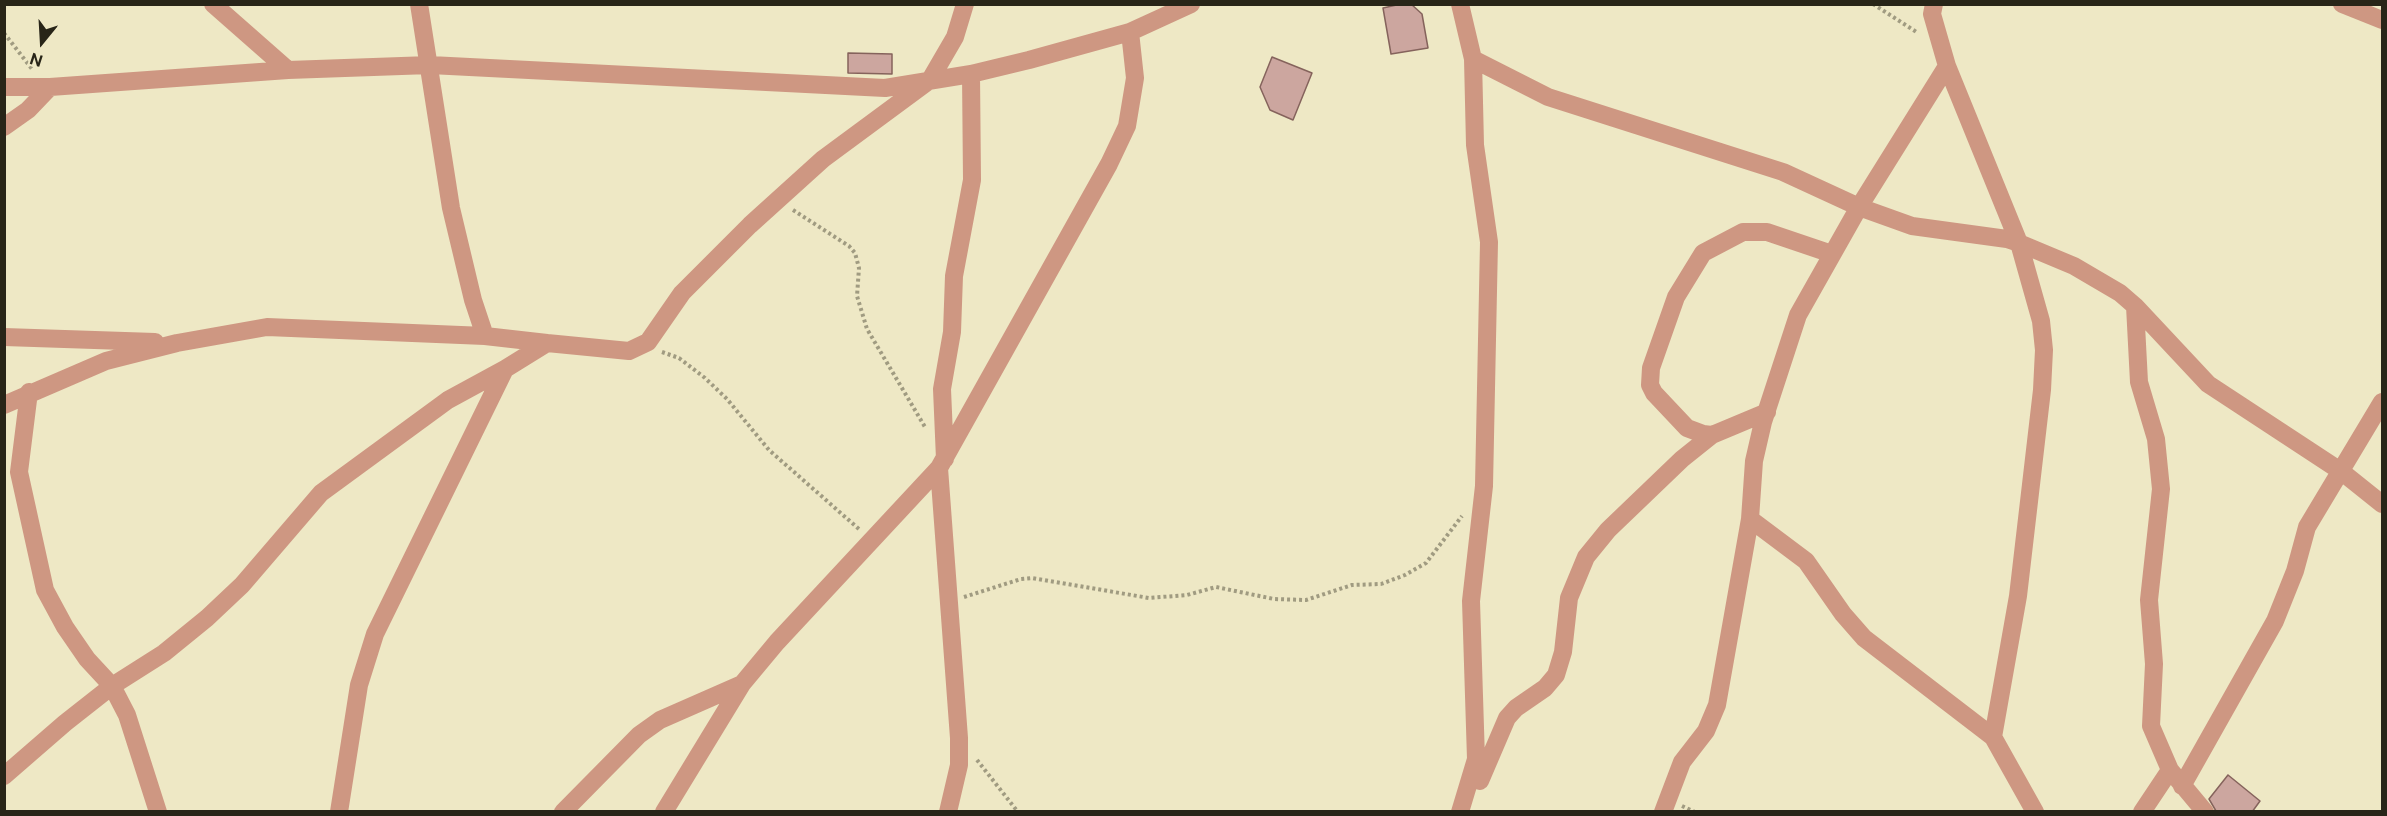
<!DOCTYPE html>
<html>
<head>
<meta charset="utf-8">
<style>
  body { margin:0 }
  #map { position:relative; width:2387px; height:816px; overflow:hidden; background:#eee8c5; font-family:"Public Sans",sans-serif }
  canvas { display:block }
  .frame { position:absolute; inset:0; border:6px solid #282518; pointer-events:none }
  .north { position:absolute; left:12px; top:12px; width:60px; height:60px; -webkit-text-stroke:4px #eee8c5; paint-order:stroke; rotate:198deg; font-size:16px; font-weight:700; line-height:24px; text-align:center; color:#282518 }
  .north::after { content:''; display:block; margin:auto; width:21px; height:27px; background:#282518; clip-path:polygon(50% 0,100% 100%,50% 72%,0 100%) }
</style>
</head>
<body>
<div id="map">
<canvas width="2387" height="816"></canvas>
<div class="frame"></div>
<div class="north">N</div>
</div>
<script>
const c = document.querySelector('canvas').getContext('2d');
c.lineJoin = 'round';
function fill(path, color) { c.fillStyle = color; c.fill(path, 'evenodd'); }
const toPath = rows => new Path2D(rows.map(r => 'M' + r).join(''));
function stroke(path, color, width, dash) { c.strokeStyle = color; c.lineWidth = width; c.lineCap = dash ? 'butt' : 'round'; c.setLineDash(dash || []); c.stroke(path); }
const building = toPath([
  [1401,4,1411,4,1422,14,1428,48,1391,54,1383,8,1401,4],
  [848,53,892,54,892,74,848,73,848,53],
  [1272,57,1312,73,1293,120,1270,110,1260,87,1272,57],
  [2228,775,2260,801,2252,812,2216,811,2209,799,2228,775]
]);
fill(building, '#cca69f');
stroke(building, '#85635c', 1.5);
stroke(toPath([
  [1873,4,1918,33],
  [4,33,32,69],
  [793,210,849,246,855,253,859,268,857,296,867,329,925,427],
  [662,352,679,358,705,378,727,399,769,450,860,530],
  [964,597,1021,579,1032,578,1149,598,1187,595,1216,587,1274,599,1306,600,1352,585,1381,584,1405,575,1426,563,1462,516],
  [977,760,1018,812],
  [1682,806,1695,812]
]), '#a09b81', 4, [3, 3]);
stroke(toPath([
  [213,4,288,70],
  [419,4,451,208,473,300,485,336],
  [1460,4,1473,59,1475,145,1489,242,1484,486,1471,601,1476,759,1460,812],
  [1934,4,1932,14,1947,66,2019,243,2074,266,2120,293,2135,306,2139,382,2156,439,2161,489,2149,600,2154,664,2151,726,2170,770,2205,812],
  [2342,4,2382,20],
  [1473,59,1548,97,1783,172,1859,207,1912,226,2007,239,2019,243,2041,321,2044,350,2042,390,2018,596,1993,737],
  [4,87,50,87,288,70,430,65,885,88,971,74,1029,60,1130,32,1191,4],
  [4,127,28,110,50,87],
  [2135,306,2208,384,2342,472,2382,504],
  [4,337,155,342],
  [29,392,19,472,45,590,65,627,87,659,112,686,127,715,158,812],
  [4,405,106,361,177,343,267,327,485,336,547,343],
  [1767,412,1712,435,1703,434,1687,428,1654,393,1650,385,1651,368,1676,297,1703,253,1743,232,1767,232,1832,254],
  [945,459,942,389,952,332,954,276,972,180,971,74],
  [939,468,959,738,959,765,948,812],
  [1750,519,1806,561,1843,614,1864,638,1993,737,2035,812],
  [4,776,65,723,112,686,164,653,207,618,242,585,321,493,448,400,505,369],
  [1480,781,1507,718,1516,708,1545,688,1556,675,1563,652,1569,598,1586,557,1608,530,1682,459,1712,435],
  [2182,786,2275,621,2295,571,2307,527,2382,402],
  [339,812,359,685,375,634,505,369,547,343,629,351,648,342,682,293,750,225,823,159,930,80,955,37,965,4],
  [563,812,639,735,660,720,742,684],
  [664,812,742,684,777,642,939,468,1109,164,1127,126,1135,78,1130,32],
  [1663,812,1682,762,1706,731,1717,705,1750,519,1754,461,1763,422,1798,315,1859,207,1947,66],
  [2142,812,2170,770]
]), '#ce9782', 18);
</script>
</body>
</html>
